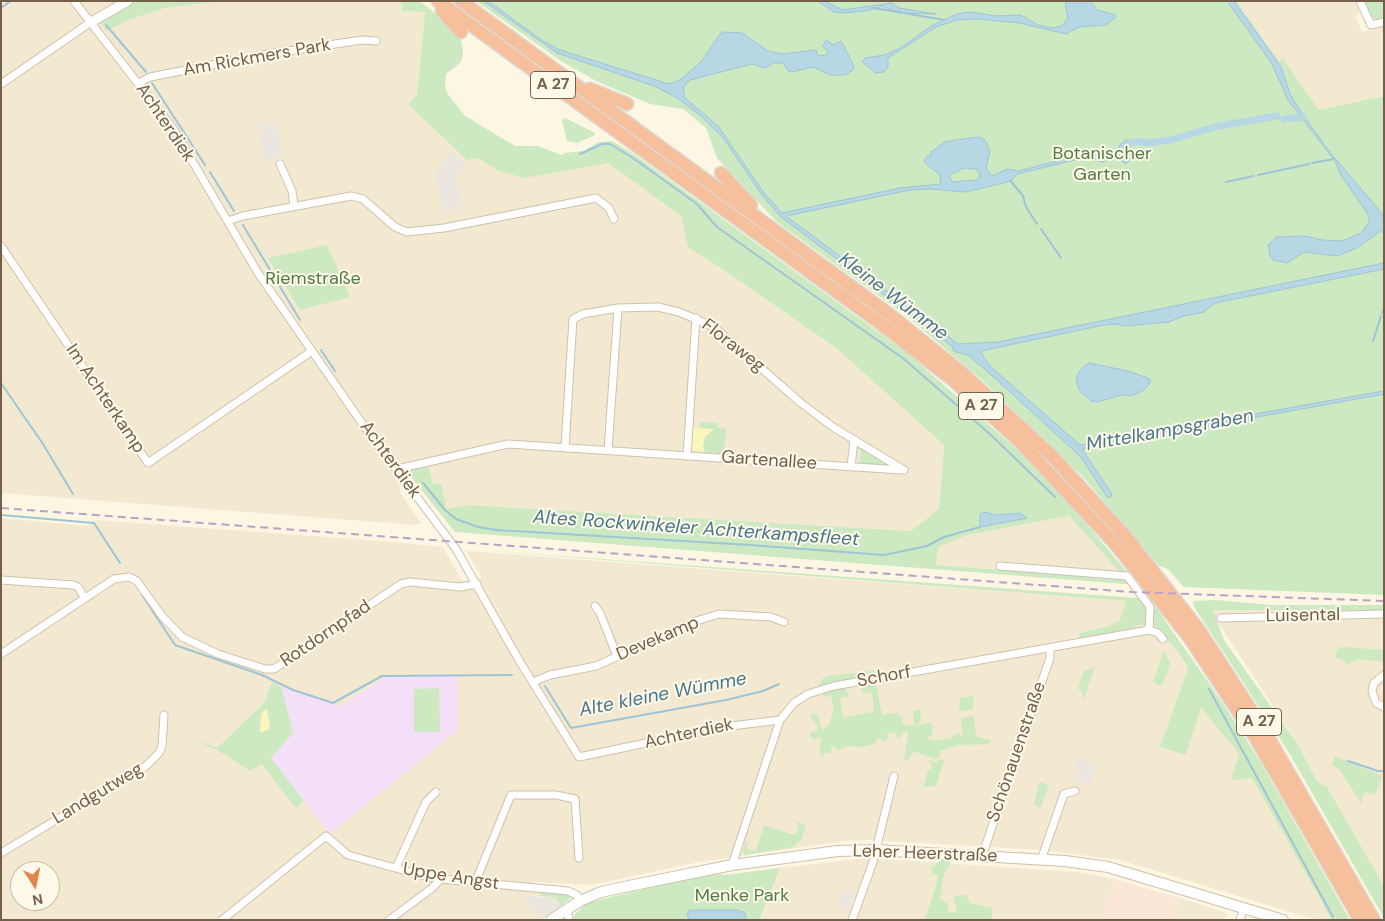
<!DOCTYPE html>
<html>
<head>
<meta charset="utf-8">
<style>
  body { margin:0 }
  #map { position:relative; width:1385px; height:921px; overflow:hidden; background:#fcf6e3; font-family:"DM Sans",sans-serif }
  canvas { display:block }
  .frame { position:absolute; inset:0; border:2px solid #735f4a; pointer-events:none }
  .north { position:absolute; left:10px; top:861px; width:50px; height:50px; box-sizing:border-box; background:#fff9e9; border:1px solid #c7bba9; border-radius:50%; rotate:169deg; font-size:14px; font-weight:700; line-height:20px; text-align:center; color:#735f4a }
  .north::after { content:''; display:block; margin:auto; width:18px; height:22px; background:#e3844a; clip-path:polygon(50% 0,100% 100%,50% 72%,0 100%) }
</style>
</head>
<body>
<div id="map">
<canvas width="1385" height="921"></canvas>
<div class="frame"></div>
<div class="north">N</div>
</div>
<script>
const c = document.querySelector('canvas').getContext('2d');
c.lineJoin = 'round';
function fill(path, color) { c.fillStyle = color; c.fill(path, 'evenodd'); }
const toPath = rows => new Path2D(rows.map(r => 'M' + r).join(''));
function stroke(path, color, width, dash) { c.strokeStyle = color; c.lineWidth = width; c.lineCap = dash ? 'butt' : 'round'; c.setLineDash(dash || []); c.stroke(path); }
function drawText(font, color, halo, rows, align = 'center') {
  c.font = font + ' "DM Sans",sans-serif'; c.lineWidth = 4; c.setLineDash([]); c.textBaseline = 'middle'; c.strokeStyle = halo; c.fillStyle = color; for (const [text, x, y, turn = 0] of rows) {
    c.save(); c.translate(x, y); c.rotate((+turn || 0) * Math.PI / 180); c.textAlign = isNaN(turn) ? turn : align; if (halo) c.strokeText(text, 0, 0); c.fillText(text, 0, 0); c.restore();
  }
}
fill(toPath([
  [5,1,126,1,107,31,128,20,165,8,223,1,401,1,402,11,425,12,417,95,408,104,496,170,608,163,681,216,688,248,724,270,836,348,944,445,939,509,912,531,467,505,447,510,441,483,433,484,429,467,408,470,399,491,421,523,416,525,1,493,1,4],
  [1236,1,1355,1,1360,13,1355,16,1362,32,1384,27,1384,96,1319,110,1283,60,1279,61],
  [1069,516,1127,580,936,565,937,547,967,535],
  [1,518,87,526,95,520,394,542,443,547,462,581,482,577,466,551,1127,601,1120,620,1109,626,1079,633,1124,632,1140,625,1155,625,1179,653,1188,668,1160,747,1201,706,1239,754,1332,920,1317,920,1120,860,1041,850,868,840,844,841,699,862,592,885,532,882,541,896,523,895,541,920,1,920],
  [272,682,304,801,296,807,262,764,250,771,217,750,168,728,217,748,264,703],
  [20,871,50,871,50,901,20,901],
  [1213,609,1384,610,1384,886,1327,787,1317,781,1297,743,1213,615],
  [867,858,1077,872,1114,879,1102,920,761,920,780,868],
  [1180,898,1227,913,1225,920,1173,920]
]), '#f3e9d1');
fill(toPath([
  [1114,879,1180,898,1173,920,1102,920]
]), '#fce7d7');
fill(toPath([
  [277,121,283,156,264,160,257,125],
  [450,150,466,162,456,175,463,209,443,213,435,174],
  [1079,758,1097,764,1090,785,1072,779],
  [842,890,855,892,849,909,837,907],
  [522,895,556,898,560,903,558,908,541,920]
]), '#ebe6de');
fill(toPath([
  [458,674,458,730,330,834,271,758,293,732,281,687,340,706,388,676]
]), '#f3e0f8');
fill(toPath([
  [126,1,223,1,165,8,128,20,107,31,97,18],
  [401,1,420,1,447,23,461,40,463,53,461,62,446,74,445,86,447,93,465,116,515,146,537,146,562,155,565,153,583,151,599,142,612,141,635,155,911,356,1022,454,1078,514,1138,585,455,532,407,472,408,470,429,467,433,484,441,483,447,509,467,505,911,531,939,509,944,445,836,348,724,270,688,248,681,216,608,163,524,178,496,170,479,158,467,160,408,104,417,95,425,12,402,11],
  [986,512,995,515,1020,513,980,527],
  [1069,516,1127,580,936,565,938,547,967,535],
  [476,1,1236,1,1279,61,1283,59,1319,110,1384,96,1384,595,1184,587,1168,569,1159,566,1083,477,983,381,908,317,777,222,717,158,706,128,683,109,650,104,596,81,561,61],
  [1364,1,1384,1,1384,19,1376,20,1371,16],
  [565,118,595,133,595,135,577,143,567,141,562,120],
  [327,245,350,297,300,310,268,258],
  [700,422,718,423,718,428,726,429,724,454,690,452,692,427,699,427],
  [857,445,895,466,856,464,855,462,860,462,861,450,856,449],
  [465,549,1150,599,1220,699,1258,758,1350,920,1332,920,1252,778,1231,780,1239,754,1201,707,1186,755,1160,747,1188,668,1179,653,1155,626,1140,625,1124,632,1080,640,1079,633,1109,626,1120,620,1126,601],
  [1215,600,1271,605,1384,605,1384,610,1213,610,1224,640,1297,743,1317,781,1327,787,1384,886,1384,918,1288,751,1194,607,1193,601],
  [1342,647,1384,650,1384,662,1358,659,1348,665,1342,659,1334,657,1338,648],
  [1164,650,1170,663,1162,686,1153,682],
  [1095,667,1084,698,1082,697,1083,693,1078,689,1084,671],
  [880,670,883,675,821,688,819,685,822,679,828,676],
  [875,679,882,715,898,712,899,715,903,716,902,724,917,726,914,724,913,714,914,710,920,710,921,719,918,725,930,722,933,725,932,735,927,737,932,740,949,739,958,733,963,737,961,718,974,716,976,736,992,741,989,744,959,745,940,751,939,758,935,759,913,751,909,760,904,761,908,733,906,730,900,738,897,738,895,732,887,734,888,738,885,742,878,738,874,744,857,748,853,746,847,746,838,751,831,744,832,751,829,753,824,753,822,758,819,746,822,739,819,737,815,740,810,737,810,733,816,731,818,727,810,716,811,713,818,715,822,730,829,725,834,709,831,696,823,697,823,694,835,688],
  [866,684,866,687,862,686,863,694,872,692,874,712,843,717,840,698,850,696,844,688],
  [272,682,281,687,293,733,271,758,304,801,296,808,262,764,250,771,217,750,168,729,217,748,264,703],
  [439,688,440,732,414,732,414,689],
  [973,696,973,710,959,711,960,698],
  [1335,756,1382,776,1375,795,1365,792,1361,803,1340,770,1332,765],
  [940,759,944,760,936,786,923,787,928,771,932,768,929,760,936,762],
  [1039,782,1049,785,1040,809,1034,804],
  [797,822,806,825,802,839,793,847,744,855,743,850,745,842,748,843,747,849,756,851,764,825,794,835,798,831],
  [948,857,951,862,944,874,940,899,947,903,949,912,957,912,954,896,966,895,970,903,993,908,991,920,925,920,939,875,933,875,931,868,944,858],
  [780,868,760,920,573,920,574,915,587,903,668,883,713,873,724,875],
  [538,892,572,895,572,897,558,908,560,903,556,898,541,896]
]), '#cce9c2');
fill(toPath([
  [692,427,714,429,705,437,703,446,705,452,691,451],
  [267,708,270,729,260,733,261,714]
]), '#faf6be');
const water = toPath([
  [483,1,488,1,543,41,560,50,669,84,680,80,701,62,720,34,724,32,742,33,768,51,781,54,816,50,818,56,827,55,828,52,823,46,826,40,834,45,841,41,853,64,854,69,845,75,830,75,813,67,792,72,788,71,784,64,780,63,774,63,765,68,752,64,690,80,683,87,685,98,718,126,764,193,782,213,900,188,941,184,940,175,924,162,927,156,931,156,931,152,945,142,955,140,980,137,985,140,990,151,986,168,992,176,1007,169,1019,171,1087,153,1100,153,1116,156,1119,146,1125,140,1137,141,1129,148,1131,159,1126,164,1117,158,1101,162,1091,157,1083,158,1017,174,1011,181,966,192,930,189,910,190,786,216,958,344,998,342,1384,263,1384,269,1215,303,1204,312,1184,316,1169,322,1125,326,1117,324,1104,325,981,351,984,358,991,367,1080,445,1384,391,1384,394,1082,449,1112,494,1110,498,1107,497,1081,457,997,380,968,355,953,351,953,347,780,216,762,195,724,139,702,117,679,99,654,86,557,53,483,1],
  [964,168,976,169,980,174,979,178,976,180,952,182,949,175,964,168],
  [818,1,824,1,843,10,892,3,899,8,936,14,899,13,882,6,865,11,844,13,834,12,818,1],
  [1065,1,1090,1,1097,10,1116,15,1116,17,1106,25,1079,27,1066,34,1020,23,977,19,957,20,936,27,888,58,888,67,884,72,875,73,863,62,865,58,885,55,900,48,931,26,957,14,971,12,996,16,1021,15,1038,25,1052,28,1062,26,1068,18,1065,1],
  [1227,1,1234,1,1281,67,1290,94,1301,112,1329,151,1379,210,1384,218,1384,234,1381,231,1357,248,1337,256,1304,252,1287,263,1273,260,1270,255,1268,245,1276,237,1305,236,1322,240,1342,241,1361,233,1369,222,1369,216,1341,175,1335,161,1288,100,1272,64,1227,1],
  [1089,363,1128,371,1145,377,1150,379,1150,383,1144,390,1132,396,1121,395,1098,402,1091,401,1079,390,1076,380,1080,370,1089,363],
  [986,512,995,515,1020,513,1027,518,980,527,980,514,986,512],
  [690,910,738,910,745,913,746,920,689,920,687,914,690,910]
]);
fill(water, '#b8d7e4');
stroke(water, '#9ec5d6', 1);
stroke(toPath([
  [1,8,11,1],
  [872,8,900,12],
  [904,13,944,20],
  [106,25,146,72],
  [152,83,205,165],
  [580,154,602,144,610,144,633,158,697,204,717,227,904,359,992,436,1055,497],
  [1312,163,1334,159],
  [210,172,234,211],
  [1258,175,1309,164],
  [1010,180,1023,196,1026,207,1037,224],
  [1226,182,1254,176],
  [243,225,300,320],
  [1041,229,1061,258],
  [1382,313,1384,309],
  [1373,341,1381,316],
  [321,350,335,371],
  [1,383,43,444,73,494],
  [423,483,445,510,456,519,478,527,497,530,750,545,884,555,927,546,944,537,980,527],
  [1,515,94,523,120,563],
  [142,595,175,645,262,675,293,690,333,703,382,676,512,675],
  [545,686,571,728,726,700,763,691,779,684],
  [1209,689,1333,917],
  [1348,761,1378,771,1384,771]
]), '#9ec5d6', 2);
stroke(toPath([
  [1284,119,1303,117],
  [1129,144,1137,141,1146,143,1170,140,1219,126,1277,116]
]), '#b8d7e4', 7);
const minor = toPath([
  [74,1,174,130,258,273,366,429,456,549,520,662,579,757,723,727,780,720],
  [1360,1,1371,25,1384,22],
  [139,83,150,77,268,54,362,40,376,41],
  [1,84,91,22],
  [280,164,292,191,294,206],
  [228,221,243,216,351,196,363,199,395,227,407,232,444,228,596,198,609,208,614,219],
  [1,246,148,463,312,351],
  [565,448,573,319,583,314,618,308,658,307,679,312,714,327,801,403,833,427,904,470],
  [608,450,618,308],
  [687,456,696,318],
  [851,467,854,440],
  [397,469,508,444,901,470],
  [1000,566,1127,576,1150,607,1149,630],
  [1,580,73,585,78,587,84,597],
  [595,606,600,613,617,656],
  [1221,618,1384,614],
  [1,654,114,579,129,577,137,581,162,616,182,637,218,654,265,669,274,669,401,584,410,582,460,587,477,584],
  [1384,675,1374,683,1372,691,1376,703,1384,707],
  [533,682,550,675,596,666,693,622,719,614,771,617,784,622],
  [1,853,146,766,159,753,162,746,164,715],
  [982,856,1050,658,1050,648],
  [1041,860,1064,794,1075,791],
  [732,865,780,720,794,703,808,694,834,686,1149,630,1158,633,1163,639],
  [396,868,426,802,436,792],
  [475,883,511,795,556,795,575,799,579,858],
  [567,909,569,920],
  [222,920,326,836,348,855,417,874,441,879,568,891,577,895,580,901],
  [389,920,431,889,441,879],
  [852,920,873,862,894,776],
  [1240,920,1244,908]
]);
const tertiary = toPath([
  [91,22,128,1]
]);
const secondary = toPath([
  [551,920,580,901,601,892,624,887,732,865,838,851,875,850,1065,861,1108,867,1283,920]
]);
const motorway = toPath([
  [438,1,881,324,953,380,1020,442,1117,546,1189,637,1255,737,1360,920],
  [461,1,889,314,961,372,1053,457,1126,537,1199,630,1264,730,1374,920],
  [442,11,461,32],
  [590,89,627,104],
  [721,173,751,205]
]);
stroke(minor, '#cfc1ad', 9);
stroke(tertiary, '#cfc1ad', 11);
stroke(secondary, '#cfc0a8', 12);
stroke(motorway, '#ddd9d4', 15);
stroke(minor, '#fff', 7);
stroke(tertiary, '#fff', 9);
stroke(secondary, '#fff', 10);
stroke(motorway, '#f5c09b', 12);
stroke(toPath([
  [1,508,1132,592,1384,601]
]), '#baa2c4', 2, [8, 5]);
for (const [x, y, w] of [
  [553,85,45],
  [981,406,45],
  [1259,722,45]
]) { const box = new Path2D(); box.roundRect(x - w / 2, y - 13.5, w, 27, 4); c.fillStyle = '#fff9e9'; c.fill(box); stroke(box, '#735f4a', 1); }
drawText('bold 16px', '#735f4a', null, [
  ["A 27",553,85],
  ["A 27",981,406],
  ["A 27",1259,722]
]);
drawText('18px', '#735f4a', '#fff9e9', [
  ["Am Rickmers Park",257,58,-10],
  ["Achterdiek",165,123,56],
  ["Floraweg",733,346,38],
  ["Im Achterkamp",105,399,56],
  ["Achterdiek",390,460,54],
  ["Gartenallee",769,461,4],
  ["Luisental",1303,616,-1],
  ["Rotdornpfad",326,634,-34],
  ["Devekamp",658,639,-23],
  ["Schorf",884,677,-10],
  ["Achterdiek",689,734,-12],
  ["Schönauenstraße",1017,752,-71],
  ["Landgutweg",98,794,-31],
  ["Leher Heerstraße",925,854,2],
  ["Uppe Angst",451,877,9]
]);
drawText('18px', '#4d7e44', '#fff9e9', [
  ["Botanischer",1102,154],
  ["Garten",1102,175],
  ["Riemstraße",313,279],
  ["Menke Park",742,896]
]);
drawText('italic 19px', '#47778d', '#fff9e9', [
  ["Kleine Wümme",893,297,37],
  ["Mittelkampsgraben",1170,431,-10],
  ["Altes Rockwinkeler Achterkampsfleet",696,529,4],
  ["Alte kleine Wümme",663,695,-11]
]);
</script>
</body>
</html>
